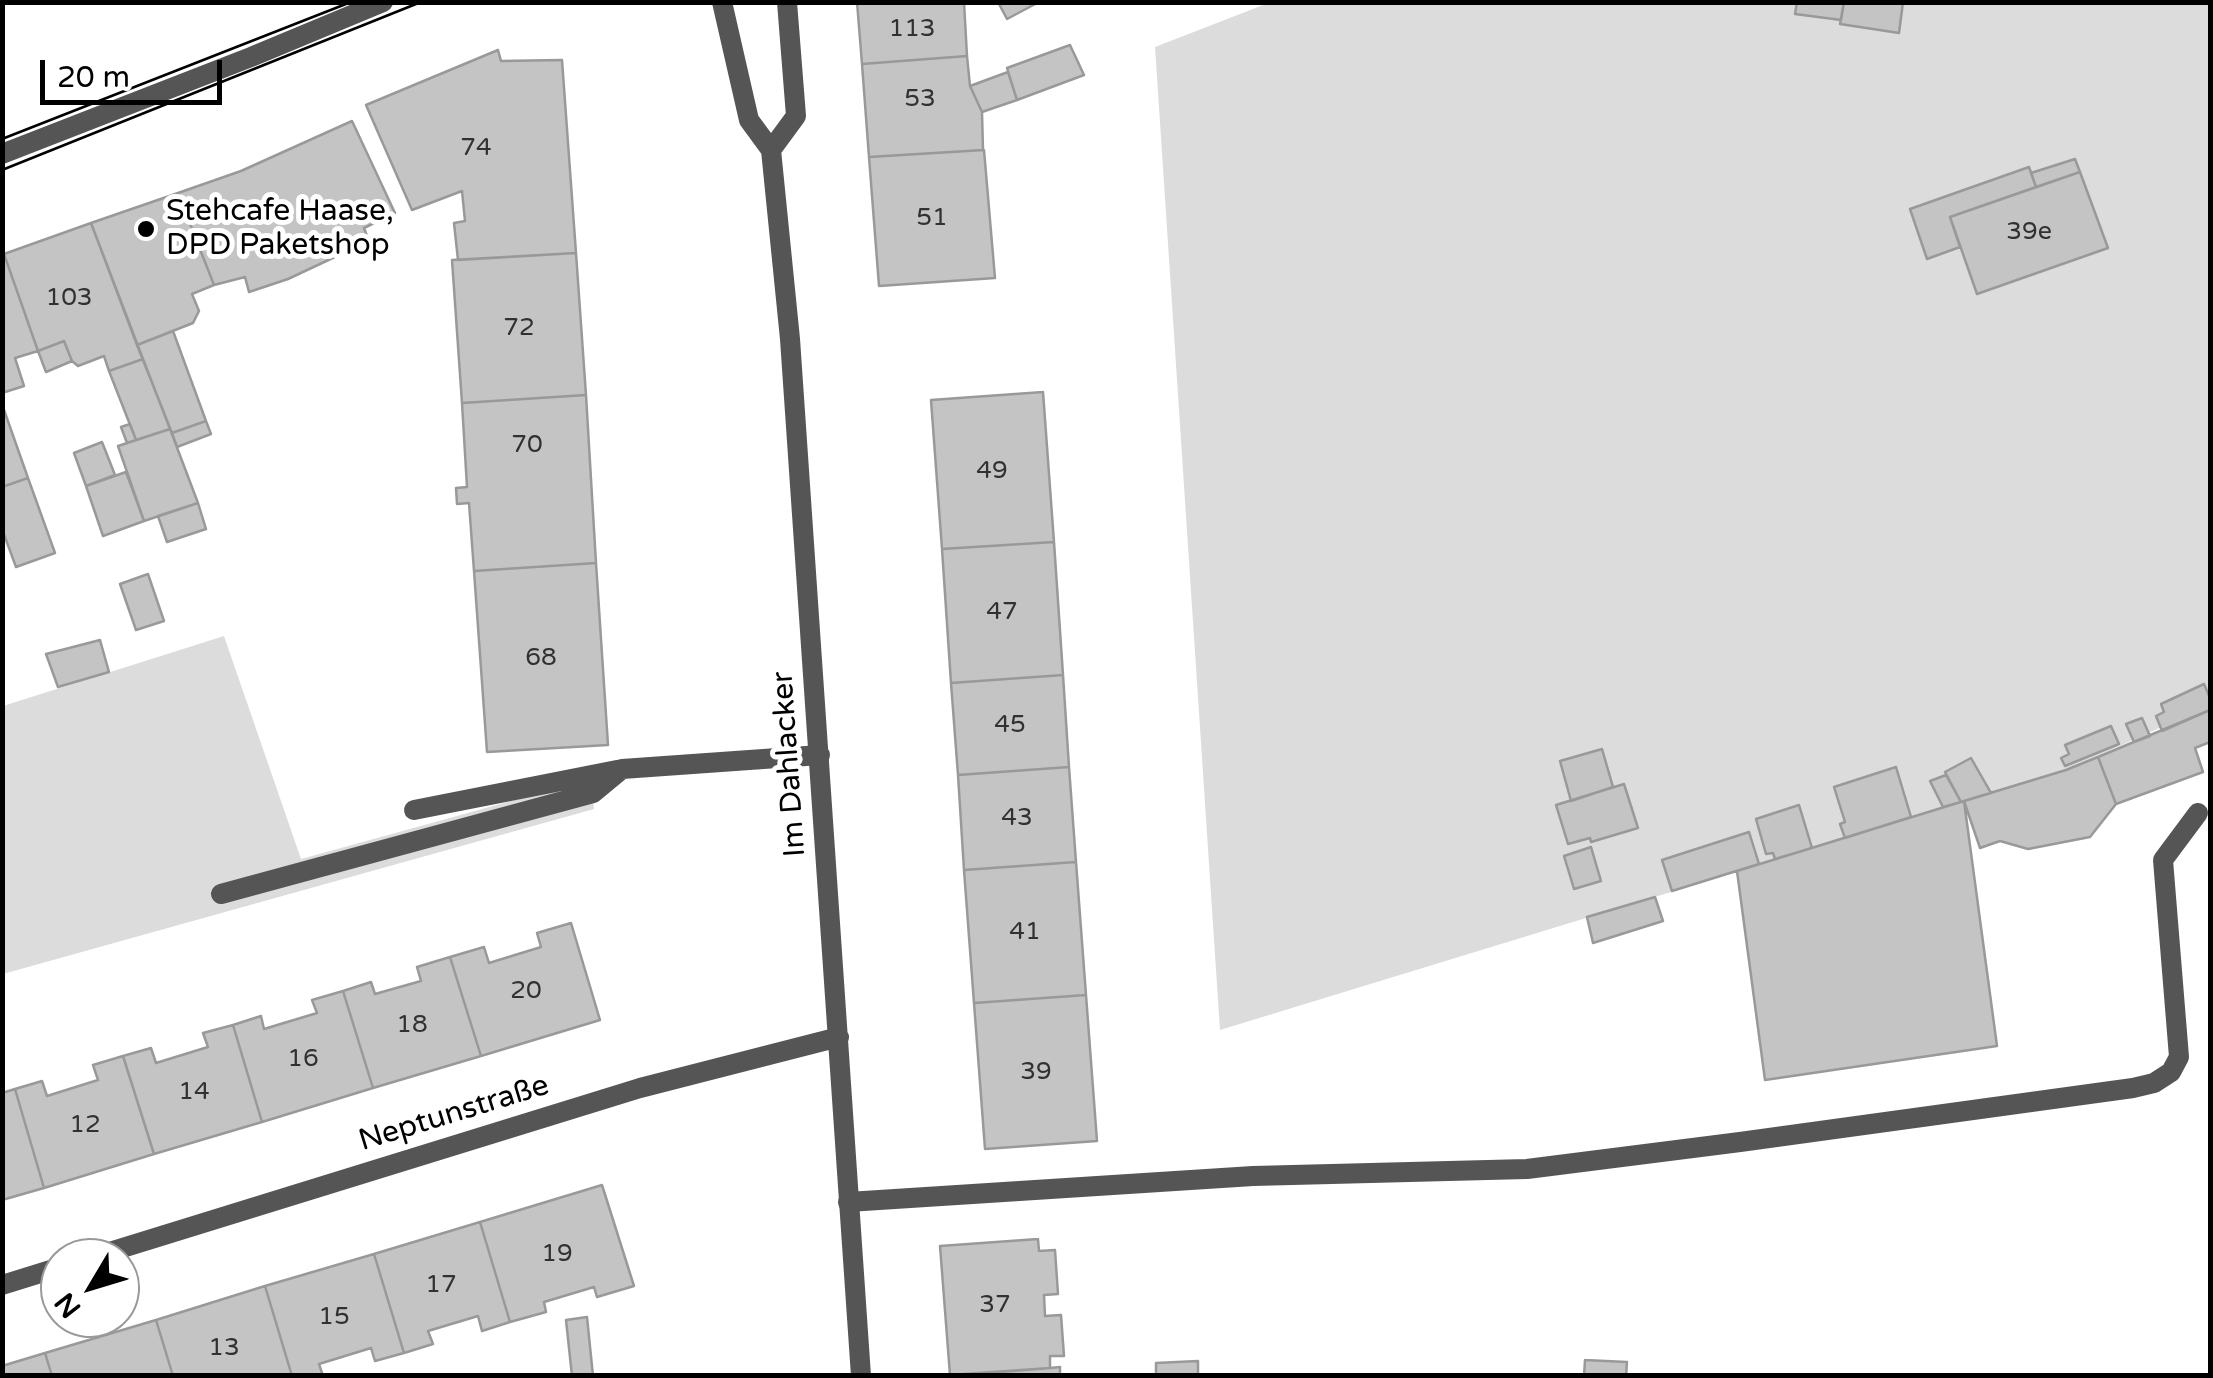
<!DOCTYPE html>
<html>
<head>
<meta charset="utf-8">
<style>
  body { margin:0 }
  #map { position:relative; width:2213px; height:1378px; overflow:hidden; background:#fff; font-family:"Varela Round",sans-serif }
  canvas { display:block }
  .frame { position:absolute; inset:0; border:5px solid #000; pointer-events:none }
  .north { position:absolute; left:40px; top:1238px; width:100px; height:100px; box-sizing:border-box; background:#fff; border:2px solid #999; border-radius:50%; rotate:232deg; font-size:28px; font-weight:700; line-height:40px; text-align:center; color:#000 }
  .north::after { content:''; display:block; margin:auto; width:35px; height:45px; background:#000; clip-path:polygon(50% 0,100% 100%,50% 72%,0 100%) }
  .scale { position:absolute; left:40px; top:60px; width:182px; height:45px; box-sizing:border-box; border:5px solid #000; border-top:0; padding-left:12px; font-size:30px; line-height:35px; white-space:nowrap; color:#000; -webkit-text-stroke:8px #fff; paint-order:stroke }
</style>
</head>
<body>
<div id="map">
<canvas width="2213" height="1378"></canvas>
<div class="frame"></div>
<div class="north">N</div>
<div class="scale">20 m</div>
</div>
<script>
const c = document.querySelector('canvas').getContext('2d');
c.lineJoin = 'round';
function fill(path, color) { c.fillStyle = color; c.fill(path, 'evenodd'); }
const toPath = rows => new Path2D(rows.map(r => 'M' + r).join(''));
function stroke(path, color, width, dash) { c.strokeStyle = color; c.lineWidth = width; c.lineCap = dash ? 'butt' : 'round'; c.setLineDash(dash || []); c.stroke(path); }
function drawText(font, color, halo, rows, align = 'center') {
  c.font = font + ' "Varela Round",sans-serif'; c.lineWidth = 10; c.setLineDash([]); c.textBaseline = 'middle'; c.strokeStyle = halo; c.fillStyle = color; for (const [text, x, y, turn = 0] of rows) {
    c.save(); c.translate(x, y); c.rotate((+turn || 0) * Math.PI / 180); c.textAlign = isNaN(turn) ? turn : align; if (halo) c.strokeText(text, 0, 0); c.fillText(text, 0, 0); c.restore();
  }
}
fill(toPath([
  [1271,2,2210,3,2210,705,2060,773,1220,1030,1155,47],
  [224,636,301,859,591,779,594,809,3,974,3,706]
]), '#dcdcdc');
const building = toPath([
  [857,2,964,2,967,56,862,64,857,2],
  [998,2,1039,2,1007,19,998,2],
  [1797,2,1844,2,1841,20,1795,14,1797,2],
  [1844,2,1903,2,1899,33,1840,24,1844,2],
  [1070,45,1084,75,1017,100,1007,68,1070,45],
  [498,50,501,61,562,60,576,253,458,260,454,223,465,221,462,191,412,210,366,105,498,50],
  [967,56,970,86,982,112,983,150,869,157,862,64,967,56],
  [1008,72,1017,100,982,112,970,86,1008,72],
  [352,121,395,213,364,228,369,241,288,279,249,292,245,277,214,285,178,193,241,171,352,121],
  [984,150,995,278,879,286,869,157,984,150],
  [2075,159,2080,172,2036,187,2031,173,2075,159],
  [2029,167,2036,187,1950,217,1960,247,1927,259,1910,209,2029,167],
  [2080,172,2108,248,1977,294,1950,217,2080,172],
  [178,193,214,285,192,294,199,311,193,323,137,345,91,223,178,193],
  [91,223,143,359,109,371,104,356,78,366,72,361,64,341,38,351,4,254,91,223],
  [576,253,586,395,462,403,452,260,576,253],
  [4,254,38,351,15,358,24,386,2,393,4,254],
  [173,331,206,421,172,433,137,345,173,331],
  [64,341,72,361,46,372,38,351,64,341],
  [143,359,170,429,136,440,109,371,143,359],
  [1043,392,1054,542,942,549,931,400,1043,392],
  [586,395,596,563,474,571,469,503,457,504,456,488,467,487,462,403,586,395],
  [3,407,28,478,2,487,2,407,3,407],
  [206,421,211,434,177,447,172,433,206,421],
  [130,424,136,440,127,443,121,427,130,424],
  [170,429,198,503,144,521,118,446,170,429],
  [102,442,115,475,86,486,74,453,102,442],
  [126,472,144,521,103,536,86,486,126,472],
  [28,478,55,553,16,567,2,529,2,487,28,478],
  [198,503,206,529,167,542,158,516,198,503],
  [1054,542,1063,675,951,683,942,549,1054,542],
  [596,563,608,745,487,752,474,571,596,563],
  [148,574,164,621,136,630,120,584,148,574],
  [100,640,109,672,58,687,46,654,100,640],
  [1063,675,1069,767,958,775,951,683,1063,675],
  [2204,684,2210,698,2210,710,2162,731,2156,716,2164,712,2161,704,2204,684],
  [2210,710,2210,742,2195,748,2203,772,2116,804,2098,757,2210,710],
  [2142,718,2150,736,2134,742,2126,724,2142,718],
  [2111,726,2119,744,2065,766,2061,758,2069,754,2065,745,2111,726],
  [1602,749,1613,787,1571,801,1560,761,1602,749],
  [2098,757,2116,804,2090,837,2028,849,2000,841,1980,848,1964,801,2066,770,2098,757],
  [1971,758,1991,793,1961,802,1945,772,1971,758],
  [1069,767,1076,862,964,870,958,775,1069,767],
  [1896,767,1911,817,1845,838,1840,824,1845,822,1834,787,1896,767],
  [1946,775,1961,802,1943,807,1930,781,1946,775],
  [1624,784,1638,828,1591,842,1590,838,1568,844,1556,805,1624,784],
  [1964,801,1997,1046,1765,1080,1737,871,1964,801],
  [1799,805,1812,848,1775,859,1773,853,1766,854,1756,819,1799,805],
  [1749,832,1759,864,1672,891,1662,860,1749,832],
  [1591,847,1601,881,1574,889,1564,856,1591,847],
  [1076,862,1086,995,974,1003,964,870,1076,862],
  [1655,897,1663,921,1593,943,1587,917,1655,897],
  [571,923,600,1020,481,1056,450,957,484,947,489,963,541,947,537,933,571,923],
  [450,957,481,1056,373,1088,343,991,371,982,375,994,421,981,417,967,450,957],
  [343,991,373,1088,262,1122,233,1025,261,1016,264,1029,317,1013,312,1000,343,991],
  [1086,995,1097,1141,985,1149,974,1003,1086,995],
  [233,1025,262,1122,154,1154,123,1056,151,1048,156,1063,208,1047,203,1033,233,1025],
  [123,1056,154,1154,44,1188,15,1089,42,1081,47,1096,98,1080,93,1065,123,1056],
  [15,1089,44,1188,2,1200,2,1093,15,1089],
  [602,1185,634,1286,597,1297,594,1287,544,1302,546,1312,510,1322,480,1222,602,1185],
  [480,1222,510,1322,482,1331,478,1316,428,1331,433,1344,404,1353,374,1254,480,1222],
  [1038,1239,1039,1251,1055,1250,1058,1294,1044,1295,1045,1316,1061,1315,1064,1356,1050,1356,1050,1368,950,1375,940,1246,1038,1239],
  [374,1254,404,1353,375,1361,371,1348,319,1364,323,1376,292,1376,265,1286,374,1254],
  [265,1286,292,1376,173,1376,156,1320,265,1286],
  [587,1317,593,1376,572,1376,566,1320,587,1317],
  [156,1320,173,1376,52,1376,45,1353,156,1320],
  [45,1353,52,1376,2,1376,2,1366,45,1353],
  [1585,1360,1627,1362,1626,1376,1584,1376,1585,1360],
  [1198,1361,1198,1376,1156,1376,1156,1363,1198,1361],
  [1060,1367,1060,1376,950,1376,1050,1368,1060,1367]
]);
fill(building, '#c4c4c4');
stroke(building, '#999', 2.5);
stroke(toPath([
  [414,810,622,769,820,755],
  [221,894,593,793,622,769],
  [848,1202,1253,1176,1527,1169,1740,1142,2133,1088,2154,1083,2171,1072,2179,1057,2163,860,2198,813]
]), '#555', 20);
stroke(toPath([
  [722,2,749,120,771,150,790,339,861,1376],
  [771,150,796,116,787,2],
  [2,154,251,57,383,2],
  [90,1258,640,1088,839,1037],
  [2,1285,60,1267]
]), '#555', 20);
stroke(toPath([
  [2,139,351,2],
  [2,170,421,2]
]), '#000', 2.5);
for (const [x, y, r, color] of [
  [146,229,10,"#000"]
]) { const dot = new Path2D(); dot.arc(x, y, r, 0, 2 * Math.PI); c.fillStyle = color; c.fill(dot); stroke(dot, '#fff', 4); }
drawText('25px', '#313131', null, [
  ["113",912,29],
  ["53",920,99],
  ["74",476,148],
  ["51",932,218],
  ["39e",2029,232],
  ["103",69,298],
  ["72",519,328],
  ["70",527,445],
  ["49",992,471],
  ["47",1002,612],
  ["68",541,658],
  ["45",1010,725],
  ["43",1017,818],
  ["41",1025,932],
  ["20",526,991],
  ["18",412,1025],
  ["16",303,1059],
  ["39",1036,1072],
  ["14",194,1092],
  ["12",85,1125],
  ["19",557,1254],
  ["17",441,1285],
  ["37",995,1305],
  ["15",334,1317],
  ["13",224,1348]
]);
drawText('30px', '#000', '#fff', [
  ["Stehcafe Haase,",166,212],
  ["DPD Paketshop",166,246]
], 'left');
drawText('30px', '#000', '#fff', [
  ["Im Dahlacker",790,764,-94],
  ["Neptunstraße",454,1114,-17]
]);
</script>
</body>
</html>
